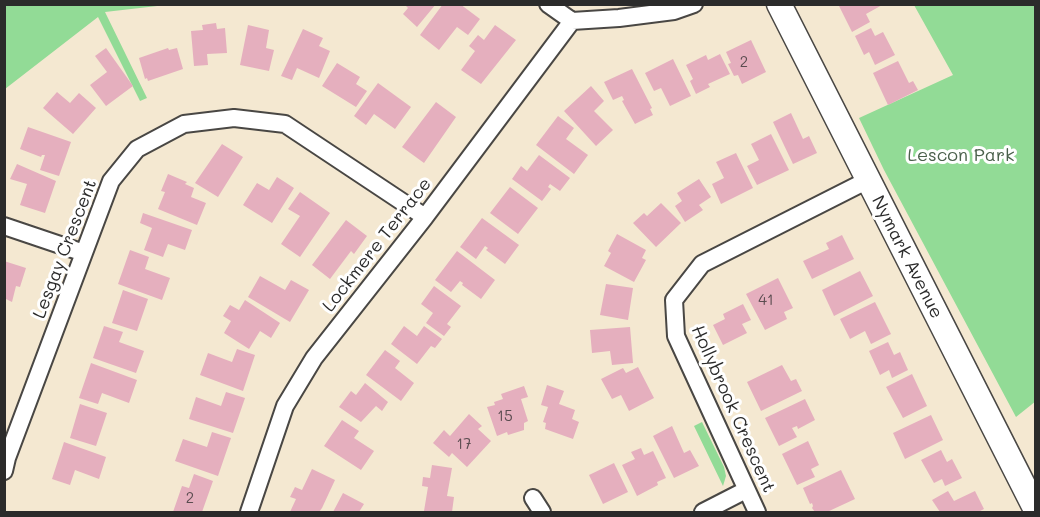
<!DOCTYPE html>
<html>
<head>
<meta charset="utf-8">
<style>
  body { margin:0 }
  #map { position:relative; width:1040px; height:517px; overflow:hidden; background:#f4e8d1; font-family:Mali,sans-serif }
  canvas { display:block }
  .frame { position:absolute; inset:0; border:6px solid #2b2b2b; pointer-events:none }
</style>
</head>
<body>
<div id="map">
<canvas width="1040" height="517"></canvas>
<div class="frame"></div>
</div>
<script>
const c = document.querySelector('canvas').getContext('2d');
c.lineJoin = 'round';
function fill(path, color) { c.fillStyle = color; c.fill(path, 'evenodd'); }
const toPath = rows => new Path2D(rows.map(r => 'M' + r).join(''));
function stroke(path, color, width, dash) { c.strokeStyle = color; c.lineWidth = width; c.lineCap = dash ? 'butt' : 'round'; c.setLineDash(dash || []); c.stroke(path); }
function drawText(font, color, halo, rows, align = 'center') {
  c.font = font + ' Mali,sans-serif'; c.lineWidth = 6; c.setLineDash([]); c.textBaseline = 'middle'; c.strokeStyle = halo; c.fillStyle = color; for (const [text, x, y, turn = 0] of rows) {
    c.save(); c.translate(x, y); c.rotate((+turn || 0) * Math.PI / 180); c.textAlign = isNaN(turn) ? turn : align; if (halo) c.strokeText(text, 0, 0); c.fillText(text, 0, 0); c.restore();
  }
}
fill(toPath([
  [5,5,166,5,105,12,147,98,140,101,98,17,5,89],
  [914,5,1035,5,1036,401,1016,417,884,170,859,118,953,75],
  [702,422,724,467,726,476,723,486,694,426]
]), '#92db96');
fill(toPath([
  [404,4,436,4,417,27,403,14,408,8],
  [443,4,460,4,480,19,468,35,457,27,439,50,420,35],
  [838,4,884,4,866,14,870,22,852,32],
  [216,23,217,29,225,28,227,53,207,54,208,65,194,66,191,31,203,30,202,25],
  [248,25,269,30,266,48,274,50,269,71,240,65],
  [495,25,516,40,481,84,461,70,475,51,469,46,478,35,484,40],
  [871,28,875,36,883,32,895,55,875,65,869,52,864,55,855,36],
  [303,29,323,38,319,46,330,51,319,78,297,68,292,80,281,76],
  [751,40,766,72,742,84,738,75,734,76,728,64,731,63,726,52],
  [106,48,133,86,106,106,90,85,107,72,95,56],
  [168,48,169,50,177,48,183,69,148,81,147,78,145,79,139,58],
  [720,54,730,74,708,84,710,87,696,94,690,81,693,79,686,65,706,55,708,60],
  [673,59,691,96,670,106,661,88,654,91,645,73],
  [898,61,909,83,913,81,918,90,888,105,873,73],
  [337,63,360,77,356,84,367,91,356,107,322,86],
  [632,69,652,108,650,109,653,115,635,124,622,101,624,100,622,96,613,100,604,82],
  [378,83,411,107,395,129,374,114,366,125,354,116],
  [591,86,604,101,594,111,613,130,596,146,564,111],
  [57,92,70,103,79,93,96,108,73,134,43,108],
  [436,102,456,117,424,163,402,147],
  [791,113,803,139,809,136,817,153,793,164,773,122],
  [558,116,574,128,566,139,588,155,574,174,536,145],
  [28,127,71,142,59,176,40,170,45,155,42,155,41,157,20,149],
  [771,134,789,170,757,185,747,166,759,160,751,144],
  [222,144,243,157,218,197,195,183],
  [736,153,753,188,721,204,712,184,724,178,716,162],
  [539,155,570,178,560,191,550,184,548,187,551,189,542,201,512,179,521,166,527,171],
  [17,164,56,181,45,213,20,205,27,184,10,179],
  [168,174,187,182,185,184,194,188,191,197,206,203,197,225,158,209,165,192,161,191],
  [277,177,294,188,272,223,243,205,257,183,269,190],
  [699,179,711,197,699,205,703,210,685,222,675,206,682,201,677,193],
  [510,187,538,208,518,234,490,213],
  [300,192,330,213,300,257,281,244,300,216,288,209],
  [661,203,681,223,656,247,633,223,644,213,647,216],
  [143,213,192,230,185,250,168,244,163,257,144,250,152,228,140,223],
  [482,218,519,245,505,264,486,250,488,248,485,246,476,259,460,247],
  [346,220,367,236,354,254,351,251,330,279,312,265],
  [617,234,646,250,642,258,646,260,634,282,604,266,611,253,608,251],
  [842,235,854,259,812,279,803,261,829,249,826,243],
  [130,250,149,257,145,269,170,278,162,300,118,284],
  [457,251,495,280,481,299,462,285,463,283,460,281,451,292,435,280],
  [4,261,26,268,20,287,16,286,12,302,4,298],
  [860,271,873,296,834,316,822,290],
  [260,276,285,290,291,280,309,290,290,322,248,297],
  [778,278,793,308,784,312,787,319,765,330,746,294],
  [606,284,633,288,628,320,600,315],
  [434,286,461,306,447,324,451,327,444,336,426,323,433,313,421,304],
  [123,290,148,299,137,331,112,323],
  [245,300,280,323,271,338,260,331,249,349,224,333,231,321,223,316,230,305,239,310],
  [875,302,891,334,871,344,865,331,850,339,840,319],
  [743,304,751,320,742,324,747,333,723,345,713,325,725,319,723,314],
  [104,326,123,332,119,342,144,351,136,373,93,358],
  [404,326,417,336,424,326,442,339,435,348,431,346,417,364,391,344],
  [630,327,633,363,612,365,610,351,592,353,590,330],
  [888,342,894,355,900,352,908,370,892,378,889,370,880,375,869,351],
  [237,349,255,355,243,391,200,375,208,353,232,362],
  [385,350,400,361,395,368,414,383,401,401,366,375],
  [91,363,137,380,129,403,102,393,98,404,79,398],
  [782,365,791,381,796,379,802,391,761,411,747,382],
  [638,367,654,398,629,411,621,395,612,399,601,379,623,368,626,373],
  [912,374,927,406,903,418,886,387],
  [365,383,388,402,382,411,376,406,361,422,339,407,351,391,356,395],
  [547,385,564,391,559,404,575,410,572,419,579,422,573,439,545,429,546,423,543,422,548,407,541,405],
  [524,386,528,397,521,399,528,421,524,423,524,430,508,435,507,432,497,436,487,407,495,405,494,402,503,399,501,394],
  [226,392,245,398,233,433,189,419,196,397,221,406],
  [805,399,815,420,798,429,797,426,792,428,797,437,779,446,765,418],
  [80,404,107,413,96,446,70,438],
  [469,414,482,426,478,429,491,441,467,467,452,453,449,457,433,443,444,430,450,436],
  [931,415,943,440,905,459,893,433],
  [342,420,359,431,354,438,374,451,361,470,324,446],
  [672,426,684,453,690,450,699,466,674,478,653,436],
  [212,432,231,438,218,476,175,461,183,439,207,447],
  [808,441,819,465,811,469,815,477,797,485,782,454],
  [64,442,106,457,99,479,75,470,70,485,52,479],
  [641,448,644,455,653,451,666,478,657,482,658,485,637,496,622,465,635,459,631,452],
  [941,450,947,462,952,459,962,478,945,486,942,479,934,483,921,460],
  [614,463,628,492,603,504,589,475],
  [432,465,452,468,447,496,454,497,452,512,424,511,428,487,422,486,423,477,430,478],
  [312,469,335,480,322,508,319,512,290,512,296,499,290,497,295,487,302,490],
  [841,470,855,499,827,512,815,512,812,508,813,506,812,503,810,504,803,488],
  [194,474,213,481,202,512,173,512,182,486,189,488],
  [948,491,954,501,975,491,984,509,978,512,940,512,932,500],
  [343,493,364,504,359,512,333,512]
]), '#e5afbe');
const street = toPath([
  [548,4,572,21,619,18,674,11,694,4],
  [4,226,84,253],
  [4,471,7,458,111,181,137,149,184,124,234,118,285,124,425,217],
  [533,498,542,512],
  [249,512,285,406,314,358,425,217,572,21],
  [703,512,746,490],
  [757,512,676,336,674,300,702,264,868,180]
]);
const secondary = toPath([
  [779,4,1036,510]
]);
stroke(street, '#494744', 20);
stroke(secondary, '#494744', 27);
stroke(street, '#fff', 16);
stroke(secondary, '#fff', 24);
drawText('15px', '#5a4c50', null, [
  ["2",744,62],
  ["41",766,300],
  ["15",505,416],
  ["17",464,444],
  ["2",190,498]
]);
drawText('18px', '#4a604b', '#fff', [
  ["Lescon Park",961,155]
]);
drawText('18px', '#2b2b2b', '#fff', [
  ["Lockmere Terrace",377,245,-52],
  ["Lesgay Crescent",65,249,-69],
  ["Nymark Avenue",907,257,63],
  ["Hollybrook Crescent",733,409,66]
]);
</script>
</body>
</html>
